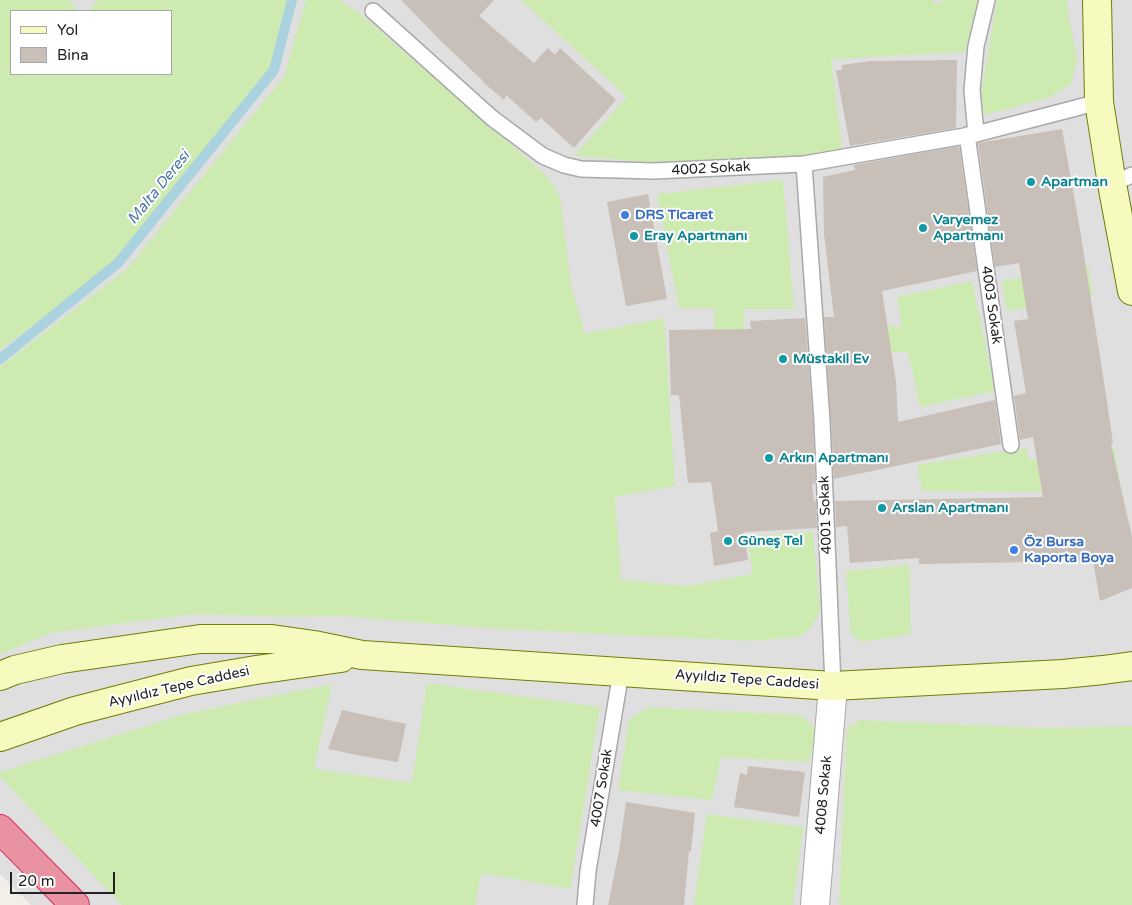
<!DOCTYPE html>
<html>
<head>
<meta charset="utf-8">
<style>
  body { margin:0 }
  #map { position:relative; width:1132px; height:905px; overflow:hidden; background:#f2efe9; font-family:"Varela Round",sans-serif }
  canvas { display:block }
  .legend { position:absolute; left:10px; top:10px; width:162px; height:65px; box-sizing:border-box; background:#fff; border:1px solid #a7a7a7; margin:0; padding:6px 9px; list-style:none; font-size:15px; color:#222 }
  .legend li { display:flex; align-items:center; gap:10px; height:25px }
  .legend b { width:25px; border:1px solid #a7a7a7 }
  .scale { position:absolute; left:10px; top:872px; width:105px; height:22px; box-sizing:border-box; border:2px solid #222; border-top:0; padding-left:6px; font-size:15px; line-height:18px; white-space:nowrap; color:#222; -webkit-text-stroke:4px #fff; paint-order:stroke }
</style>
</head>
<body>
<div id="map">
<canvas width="1132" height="905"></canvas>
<ul class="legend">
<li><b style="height:6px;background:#f7fabf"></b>Yol</li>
<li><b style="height:14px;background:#c7bfb8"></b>Bina</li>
</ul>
<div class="scale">20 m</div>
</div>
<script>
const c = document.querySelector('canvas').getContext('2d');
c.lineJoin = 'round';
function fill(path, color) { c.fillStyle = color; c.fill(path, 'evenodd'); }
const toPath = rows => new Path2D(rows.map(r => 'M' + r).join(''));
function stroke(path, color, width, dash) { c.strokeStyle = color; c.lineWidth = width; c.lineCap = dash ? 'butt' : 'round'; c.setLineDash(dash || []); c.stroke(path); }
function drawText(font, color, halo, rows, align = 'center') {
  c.font = font + ' "Varela Round",sans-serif'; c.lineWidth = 4; c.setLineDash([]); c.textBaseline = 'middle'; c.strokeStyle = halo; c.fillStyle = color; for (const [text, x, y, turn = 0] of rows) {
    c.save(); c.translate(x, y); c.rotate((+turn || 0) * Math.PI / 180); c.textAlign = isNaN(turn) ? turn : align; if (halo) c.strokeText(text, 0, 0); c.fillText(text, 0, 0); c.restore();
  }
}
fill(toPath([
  [0,0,1132,0,1132,905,31,905,0,874],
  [11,11,171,11,171,74,11,74]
]), '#e0dfdf');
fill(toPath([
  [0,0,70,0,78,11,11,11,11,74,171,74,171,11,89,11,97,0,290,0,271,72,115,263,0,350],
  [306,0,339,0,358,12,547,176,560,197,571,285,585,334,664,318,675,486,615,497,621,580,689,586,752,574,748,536,813,532,820,611,813,625,800,637,749,641,498,629,341,616,283,617,193,614,51,633,0,654,0,367,127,269,284,77],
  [521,0,932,0,938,5,943,0,978,0,965,52,831,59,842,149,775,159,670,164,574,156,627,97],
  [997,0,1067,0,1067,8,1077,59,1071,84,1050,97,1012,108,984,115,981,94],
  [783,180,794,309,744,309,746,404,717,404,714,308,679,308,657,194],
  [1088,265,1093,296,1007,311,1002,281],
  [972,281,995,391,920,407,908,352,833,352,831,322,902,327,897,297],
  [1026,448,1029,460,1114,448,1121,488,1052,492,922,491,917,465],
  [909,565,911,634,863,642,851,635,846,571],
  [427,683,600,707,570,889,482,873,475,905,122,905,0,777,0,772,185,714,332,684,314,769,412,783],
  [648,707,800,715,816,729,809,762,721,757,712,800,618,790,629,720],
  [860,720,1041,728,1132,726,1132,905,843,905,839,904,847,728],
  [707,814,803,827,793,905,694,905]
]), '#cdebb0');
stroke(toPath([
  [0,359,118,263,274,70,292,0]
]), '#aad3df', 10);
fill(toPath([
  [401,0,494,0,479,16,534,63,548,48,555,55,560,48,616,100,574,148,541,118,536,122,506,95,504,100,484,83,483,81,441,41],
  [957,60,956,128,850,146,836,70,842,70,842,65,871,61],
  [1062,129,1080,230,1106,395,1113,443,1111,444,1132,537,1132,588,1100,601,1093,561,919,564,919,558,850,563,847,526,836,527,835,501,1043,497,1033,437,1020,440,1014,396,1026,393,1014,321,1028,319,1019,263,995,267,978,143],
  [959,146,977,271,882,291,896,382,898,422,995,400,1001,444,834,479,831,420,824,317,834,317,824,234,823,177,855,170,854,165],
  [648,194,667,299,626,306,607,202],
  [805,318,813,422,815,483,812,484,814,501,816,501,817,528,744,532,748,560,714,566,710,533,718,531,711,482,688,483,679,395,671,395,669,330,751,329,750,321],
  [342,710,406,724,398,762,367,757,328,749],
  [748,766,805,772,799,817,734,807,740,773,747,775],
  [626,802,695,813,691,851,689,851,684,905,608,905,619,851]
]), '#c7bfb8');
const lane = toPath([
  [373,11,492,118,543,156,564,165,581,169,654,171,804,164,976,134,1099,102],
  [976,134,972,90,976,46,987,0],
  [967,135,1011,445],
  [804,164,822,421,833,686],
  [1112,184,1132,175],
  [585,905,588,871,621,672]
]);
const street = toPath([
  [815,905,833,686]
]);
const secondary = toPath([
  [1097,0,1099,102,1112,184,1132,291],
  [0,676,15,670,62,659,200,639,272,639,314,645,362,655,833,686,1063,674,1103,670,1132,666],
  [0,737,75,711,191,681,256,670,341,658]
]);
const highway = toPath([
  [0,829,75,905]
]);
stroke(lane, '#a9a9a9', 18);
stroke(street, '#a9a9a9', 30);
stroke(secondary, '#707d05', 30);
stroke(highway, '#dc2a67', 30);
stroke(lane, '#fff', 15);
stroke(street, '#fff', 28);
stroke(secondary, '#f7fabf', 28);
stroke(highway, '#e892a2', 28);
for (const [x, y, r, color] of [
  [1031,182,5,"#0f9aa8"],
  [625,215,5,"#3f7fe0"],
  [923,228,5,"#0f9aa8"],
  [634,236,5,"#0f9aa8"],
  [783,359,5,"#0f9aa8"],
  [769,458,5,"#0f9aa8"],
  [882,508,5,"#0f9aa8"],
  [728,541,5,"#0f9aa8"],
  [1014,550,5,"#3f7fe0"]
]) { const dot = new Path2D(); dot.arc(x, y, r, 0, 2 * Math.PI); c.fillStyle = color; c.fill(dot); stroke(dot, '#fff', 2); }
drawText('14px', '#222', '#fff', [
  ["4002 Sokak",711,169,-3],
  ["4003 Sokak",991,305,82],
  ["4001 Sokak",826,515,-92],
  ["Ayyıldız Tepe Caddesi",747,680,4],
  ["Ayyıldız Tepe Caddesi",179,687,-13],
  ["4007 Sokak",602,788,-81],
  ["4008 Sokak",824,795,-85]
]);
drawText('bold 14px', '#0d838f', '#fff', [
  ["Apartman",1041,182],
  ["Varyemez",933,220],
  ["Apartmanı",933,236],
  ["Eray Apartmanı",644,236],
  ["Müstakil Ev",793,359],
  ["Arkın Apartmanı",779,458],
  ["Arslan Apartmanı",892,508],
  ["Güneş Tel",738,541]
], 'left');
drawText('bold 14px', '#366cbe', '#fff', [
  ["DRS Ticaret",635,215],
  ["Öz Bursa",1024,542],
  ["Kaporta Boya",1024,558]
], 'left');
drawText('italic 15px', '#4a7aab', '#fff', [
  ["Malta Deresi",159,188,-51]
]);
</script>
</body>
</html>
